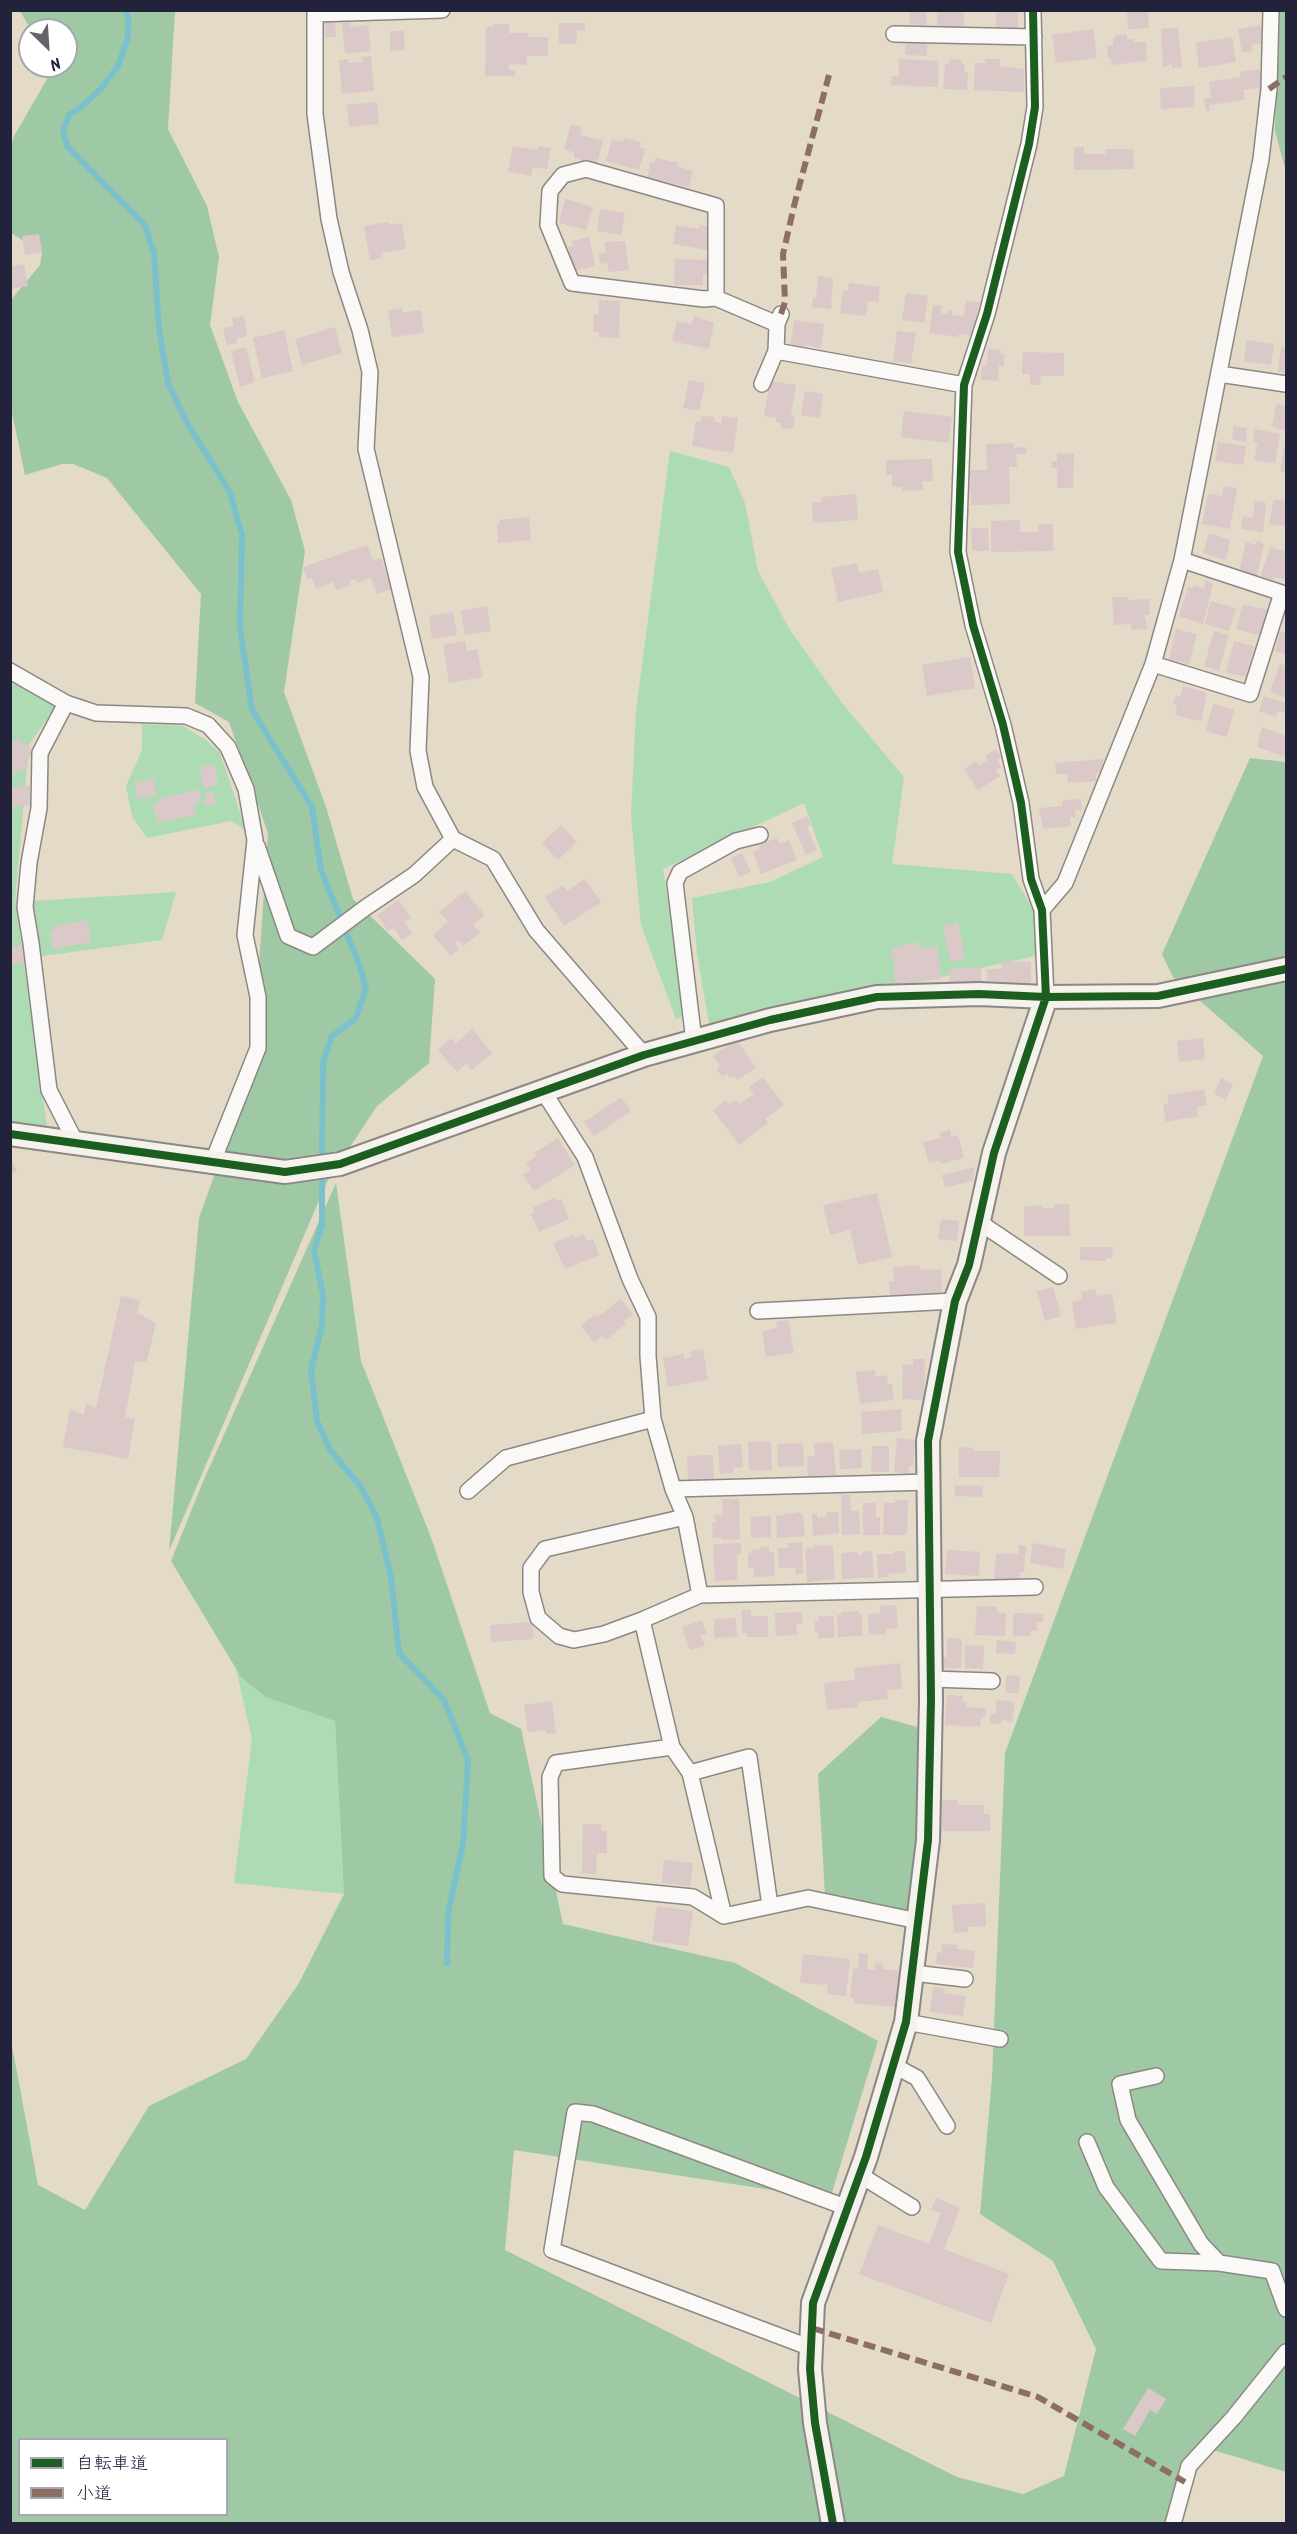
<!DOCTYPE html>
<html>
<head>
<meta charset="utf-8">
<style>
  body { margin:0 }
  #map { position:relative; width:1297px; height:2534px; overflow:hidden; background:#e3dac8; font-family:Kalam,"Klee One",sans-serif }
  canvas { display:block }
  .frame { position:absolute; inset:0; border:12px solid #22223b; pointer-events:none }
  .legend { position:absolute; left:18px; top:2438px; width:210px; height:78px; box-sizing:border-box; background:#fff; border:2px solid #a7a7b1; margin:0; padding:8px 10px; list-style:none; font-size:18px; color:#22223b }
  .legend li { display:flex; align-items:center; gap:12px; height:30px }
  .legend b { width:30px; border:2px solid #a7a7b1 }
  .north { position:absolute; left:18px; top:18px; width:60px; height:60px; box-sizing:border-box; background:#fff; border:2px solid #a7a7b1; border-radius:50%; rotate:155deg; font-size:16px; font-weight:700; line-height:24px; text-align:center; color:#22223b }
  .north::after { content:''; display:block; margin:auto; width:21px; height:27px; background:#66626c; clip-path:polygon(50% 0,100% 100%,50% 72%,0 100%) }
</style>
</head>
<body>
<div id="map">
<canvas width="1297" height="2534"></canvas>
<div class="frame"></div>
<ul class="legend">
<li><b style="height:8px;background:#1b5e20"></b>自転車道</li>
<li><b style="height:8px;background:#8d6e63"></b>小道</li>
</ul>
<div class="north">N</div>
</div>
<script>
const c = document.querySelector('canvas').getContext('2d');
c.lineJoin = 'round';
function fill(path, color) { c.fillStyle = color; c.fill(path, 'evenodd'); }
const toPath = rows => new Path2D(rows.map(r => 'M' + r).join(''));
function stroke(path, color, width, dash) { c.strokeStyle = color; c.lineWidth = width; c.lineCap = dash ? 'butt' : 'round'; c.setLineDash(dash || []); c.stroke(path); }
fill(toPath([
  [670,451,729,467,745,503,758,571,790,630,842,703,904,777,892,864,1012,874,1036,914,1039,955,710,1029,697,954,692,898,770,882,823,857,804,803,663,869,686,1016,676,1019,641,925,631,816,636,711],
  [10,679,55,707,29,745,15,899,47,1126,11,1121],
  [142,724,183,726,206,740,220,753,246,830,231,821,147,838,132,816,126,786,142,750],
  [176,892,162,940,42,956,33,901],
  [236,1669,273,1699,335,1721,344,1894,234,1883,252,1739]
]), '#addbb3');
fill(toPath([
  [20,11,175,11,168,129,207,206,219,257,210,325,238,402,291,500,305,551,284,692,326,807,353,899,435,979,429,1063,377,1106,327,1182,169,1551,199,1218,235,1117,267,1040,259,964,268,833,229,722,195,703,201,594,107,478,73,464,62,464,25,475,11,408,10,301,40,265,42,252,11,233,11,148,13,138,47,79,44,66,66,66,66,30,31,30],
  [1277,11,1286,11,1286,172,1275,131],
  [1250,758,1286,762,1286,2472,1203,2447,1174,2524,11,2523,10,2035,38,2185,85,2210,149,2106,246,2059,299,1983,344,1894,335,1721,266,1697,241,1677,171,1561,202,1484,336,1183,361,1361,432,1540,490,1713,521,1729,563,1924,735,1963,878,2041,830,2199,514,2150,505,2250,957,2477,1023,2494,1064,2476,1096,2349,1053,2261,980,2214,992,2078,1005,1753,1263,1056,1173,977,1162,954],
  [20,2440,226,2440,226,2514,20,2514],
  [881,1717,921,1728,914,1914,825,1895,818,1774]
]), '#9fc9a4');
stroke(toPath([
  [126,10,129,22,127,40,118,66,101,89,81,107,69,115,63,131,67,146,145,225,154,253,159,329,168,383,187,423,230,492,242,535,240,628,252,710,312,807,321,870,359,964,366,988,356,1018,331,1037,323,1063,322,1162],
  [322,1172,322,1225,314,1251,323,1295,322,1326,311,1370,317,1421,330,1450,361,1487,377,1518,391,1577,399,1653,444,1700,468,1760,463,1844,448,1913,447,1963]
]), '#7bc1cc', 6);
fill(toPath([
  [910,10,927,10,926,25,909,24],
  [937,10,964,10,964,26,937,27],
  [996,10,1018,10,1018,28,996,27],
  [1127,10,1148,10,1149,28,1128,29],
  [325,22,335,22,336,37,325,37],
  [350,22,351,27,368,25,371,51,345,54,342,23],
  [559,23,585,23,585,31,577,30,576,44,559,44],
  [493,24,509,24,509,33,528,33,528,37,548,37,548,56,527,56,527,65,509,64,509,70,515,70,515,76,485,76,486,27,493,27],
  [1260,25,1263,43,1252,45,1253,51,1242,52,1238,29],
  [1178,28,1182,67,1172,68,1172,64,1163,67,1161,29],
  [1093,29,1097,58,1056,63,1052,35],
  [390,31,404,31,405,50,390,51],
  [1127,34,1127,39,1134,39,1134,42,1146,42,1147,61,1111,65,1111,58,1108,58,1107,46,1113,45,1113,37,1116,37,1116,35],
  [1232,37,1236,62,1199,68,1196,43],
  [906,41,927,42,927,56,905,55],
  [371,56,374,91,342,94,339,60,348,59,348,63,362,62,361,57],
  [899,59,939,61,938,87,891,85,892,76,899,76],
  [950,59,963,60,961,64,965,65,964,72,968,72,967,90,943,89,945,64,949,64],
  [985,59,1000,59,1000,66,1024,69,1024,92,974,90,975,63,986,63],
  [1259,69,1262,87,1243,90,1245,100,1209,105,1210,111,1206,111,1204,99,1211,98,1209,82,1240,77,1241,72],
  [1194,86,1195,107,1161,109,1160,88],
  [377,102,379,124,349,127,347,105],
  [571,124,582,127,580,135,603,140,597,164,574,158,574,152,564,150],
  [624,138,641,142,640,147,645,149,639,170,606,161,612,139,623,142],
  [513,146,537,150,538,146,551,148,547,169,533,167,531,176,508,171],
  [1074,147,1084,147,1084,154,1106,154,1105,149,1133,149,1134,169,1074,170],
  [656,158,679,163,678,167,693,171,689,187,647,178,651,162,654,163],
  [565,199,593,207,586,230,559,223],
  [600,209,625,213,621,235,597,231],
  [389,222,390,225,402,223,406,249,381,253,381,258,370,260,364,226],
  [676,225,699,229,699,225,711,227,707,250,673,244],
  [39,234,42,252,25,255,22,236],
  [589,237,595,266,573,271,568,247,573,246,572,241],
  [625,241,629,270,609,272,607,263,601,264,598,254,606,253,604,242],
  [675,259,708,260,707,275,703,275,703,285,674,285],
  [24,264,28,286,10,289,10,266],
  [818,276,833,278,831,309,812,307,813,297,816,298],
  [849,283,880,287,878,302,868,301,866,316,840,313,843,290,848,291],
  [906,293,928,296,924,323,902,320],
  [599,300,620,301,619,338,599,337,599,332,593,332,594,314,599,314],
  [966,301,980,302,972,336,959,334,958,337,929,333,933,305,942,306,941,313,948,314,948,310,952,311,952,315,964,316],
  [402,308,403,313,421,310,424,333,392,337,388,310],
  [244,316,247,336,236,339,237,343,227,345,223,328,234,326,232,318],
  [694,316,714,323,709,349,672,341,677,321,692,324],
  [794,320,824,324,821,348,805,345,804,352,790,350],
  [335,327,342,353,302,365,295,339],
  [284,330,293,371,262,378,253,338],
  [897,331,916,333,911,363,893,361],
  [1247,340,1274,344,1271,365,1244,361],
  [246,347,255,382,240,387,231,351],
  [1281,347,1286,348,1286,373,1278,372],
  [988,349,1001,350,1001,354,1004,354,1004,366,999,365,998,381,981,380,982,365,987,365],
  [1023,352,1064,353,1064,376,1041,376,1040,385,1030,385,1030,374,1022,374],
  [689,380,705,383,699,411,683,408],
  [770,381,796,385,791,415,795,416,793,429,781,428,781,423,776,422,776,418,764,416],
  [805,391,823,394,820,418,801,415],
  [1276,404,1286,406,1286,431,1272,426],
  [904,411,952,417,948,443,901,437],
  [702,416,714,417,714,421,721,423,722,416,738,418,733,453,692,446,696,421,701,422],
  [1234,426,1247,428,1246,442,1232,440],
  [1255,429,1280,434,1275,463,1254,460,1258,443,1253,442],
  [1218,442,1246,446,1243,465,1215,461],
  [1014,443,1014,448,1026,447,1026,454,1016,454,1017,467,1009,467,1010,504,971,505,970,470,987,470,986,444],
  [1284,446,1286,447,1286,473,1280,472],
  [1057,453,1074,454,1073,488,1057,488,1057,468,1052,468,1052,461,1057,461],
  [932,459,933,481,922,481,923,490,902,491,902,487,892,487,892,475,886,475,886,460],
  [1224,486,1237,488,1230,529,1202,524,1208,494,1222,496],
  [856,494,858,520,813,523,812,503,822,502,821,497],
  [1274,499,1286,501,1286,526,1269,524],
  [1255,501,1266,503,1263,532,1241,529,1243,516,1253,518],
  [529,517,531,540,498,543,497,524,500,523,500,520],
  [1020,520,1020,532,1038,532,1038,524,1053,524,1053,551,991,552,991,521],
  [971,528,988,528,989,551,972,551],
  [1209,533,1230,540,1226,560,1203,553],
  [1257,540,1264,544,1256,578,1239,573,1246,542,1256,545],
  [367,545,373,561,381,558,391,589,377,594,371,578,357,583,355,579,349,581,350,585,336,590,334,582,316,589,312,578,307,579,303,567],
  [1270,547,1284,551,1286,548,1286,580,1274,577,1273,580,1261,576],
  [857,563,859,573,878,569,883,592,838,602,831,568],
  [1206,580,1213,584,1203,624,1179,616,1188,587,1193,588,1194,585,1204,589],
  [1112,597,1127,597,1128,600,1149,599,1150,615,1144,615,1148,629,1132,630,1131,624,1114,625],
  [1211,601,1236,608,1229,631,1205,624],
  [1243,604,1268,610,1261,636,1236,629],
  [487,606,491,631,465,635,461,611],
  [453,612,457,635,432,639,429,616],
  [1176,629,1197,634,1189,664,1169,660],
  [1214,631,1229,635,1219,671,1204,666],
  [1280,631,1286,633,1286,654,1275,651],
  [465,641,467,651,477,649,482,677,449,683,443,645],
  [1234,641,1254,646,1246,677,1226,672],
  [970,657,975,688,927,696,922,665],
  [1280,664,1286,666,1286,698,1270,692],
  [1183,686,1207,693,1201,721,1175,715,1177,704,1173,703,1176,695,1180,697],
  [1264,696,1286,703,1284,713,1278,711,1276,717,1259,711],
  [1213,704,1234,710,1227,737,1205,731],
  [1262,727,1286,736,1286,757,1257,747],
  [19,738,23,746,28,743,34,755,25,760,28,767,10,776,10,743],
  [996,749,1001,757,997,760,1001,767,996,770,1000,776,978,790,964,769,976,761,979,765,988,760,985,756],
  [1103,759,1104,772,1096,773,1096,781,1068,783,1067,774,1056,774,1055,763],
  [215,765,218,785,203,788,200,767],
  [154,779,156,796,137,799,134,782],
  [30,785,32,805,10,807,10,788],
  [199,790,201,802,194,804,196,815,157,823,153,803,160,802,159,798],
  [205,792,214,792,215,805,205,805],
  [1081,799,1082,810,1075,810,1076,817,1070,818,1071,826,1043,829,1039,808,1062,806,1063,800],
  [807,816,811,825,807,827,817,850,806,855,792,823],
  [561,825,577,842,558,860,542,843],
  [777,838,780,844,789,840,797,860,761,874,753,852,760,849,759,845],
  [742,853,751,872,739,877,731,858],
  [585,879,601,902,564,926,545,897,563,885,567,891],
  [465,891,485,915,473,925,480,933,463,946,458,940,455,943,459,949,451,956,433,935,448,922,439,912],
  [399,900,411,918,405,922,412,934,402,940,394,928,388,931,377,915],
  [87,920,91,942,53,949,50,932,54,931,53,926],
  [958,922,965,959,950,962,943,926],
  [920,942,920,948,938,946,941,979,895,984,892,948],
  [24,945,27,962,10,965,10,947],
  [1002,961,1031,962,1031,983,987,981,987,969,1002,969],
  [981,967,981,982,950,983,949,969],
  [472,1029,492,1053,472,1070,466,1064,457,1072,438,1050,451,1038,456,1043],
  [1203,1038,1205,1059,1179,1062,1177,1041],
  [737,1040,756,1068,737,1080,734,1076,730,1078,727,1074,722,1077,717,1069,720,1066,713,1056],
  [763,1077,784,1105,765,1119,768,1123,739,1145,713,1110,726,1100,729,1105,736,1100,740,1104,754,1094,749,1087],
  [1221,1078,1233,1084,1226,1100,1214,1094],
  [1204,1089,1207,1105,1197,1107,1198,1116,1166,1122,1163,1105,1169,1104,1167,1095],
  [621,1097,631,1111,594,1136,584,1122],
  [950,1130,951,1137,958,1135,964,1158,941,1164,940,1160,929,1163,923,1142,941,1138,940,1133],
  [558,1138,575,1165,534,1191,523,1175,531,1170,526,1163,536,1156,534,1153],
  [10,1157,17,1171,10,1175],
  [974,1167,973,1181,945,1187,942,1175],
  [877,1193,892,1257,858,1265,850,1230,830,1235,823,1205],
  [555,1198,556,1201,561,1199,569,1219,539,1232,531,1214,535,1212,533,1207],
  [1055,1204,1069,1204,1070,1236,1024,1236,1024,1207,1043,1205,1043,1208,1054,1208],
  [941,1219,959,1221,957,1241,938,1239],
  [584,1234,587,1241,593,1239,599,1255,565,1269,553,1243,573,1235,574,1238],
  [1080,1247,1113,1247,1112,1258,1106,1258,1106,1261,1080,1260],
  [920,1265,920,1270,941,1269,942,1293,890,1296,889,1281,894,1281,893,1267],
  [1053,1287,1061,1316,1045,1321,1037,1291],
  [1095,1289,1097,1296,1112,1294,1117,1323,1076,1329,1072,1302,1082,1300,1081,1292],
  [121,1296,140,1300,137,1313,156,1323,147,1361,135,1362,125,1417,135,1419,128,1459,63,1447,70,1409,84,1415,86,1403,96,1408],
  [621,1299,633,1315,624,1321,626,1324,606,1340,603,1336,594,1342,581,1325,595,1314,598,1317],
  [788,1320,794,1353,766,1357,762,1331,777,1328,776,1322],
  [703,1349,708,1380,668,1387,663,1358,684,1354,684,1359,691,1358,690,1352],
  [913,1359,925,1359,924,1400,902,1399,903,1364,913,1365],
  [875,1370,875,1377,887,1375,888,1384,892,1384,894,1400,860,1404,856,1372],
  [901,1409,902,1431,862,1434,861,1412],
  [897,1438,915,1440,913,1466,909,1466,909,1474,894,1472],
  [771,1441,772,1470,749,1471,748,1442],
  [833,1442,836,1475,808,1477,807,1457,815,1456,814,1443],
  [803,1443,804,1466,778,1467,777,1444],
  [741,1444,743,1467,733,1468,734,1473,720,1474,718,1446],
  [872,1446,889,1446,889,1472,871,1472],
  [959,1447,973,1448,973,1451,1000,1451,999,1477,959,1477],
  [861,1449,862,1468,840,1469,839,1450],
  [713,1455,714,1479,688,1480,687,1456],
  [955,1485,983,1486,982,1497,955,1496],
  [841,1495,850,1495,851,1511,859,1511,860,1534,842,1535],
  [722,1499,739,1499,740,1539,722,1540,722,1538,713,1538,712,1523,716,1523,715,1515,723,1515],
  [895,1500,908,1500,907,1535,883,1535,884,1503,895,1503],
  [863,1503,876,1503,876,1517,880,1517,880,1535,863,1535],
  [800,1512,800,1515,803,1514,805,1536,777,1538,776,1516],
  [826,1512,838,1512,839,1533,813,1536,812,1513,817,1513,817,1518,826,1517],
  [771,1516,771,1537,751,1538,751,1517],
  [802,1542,803,1574,796,1575,795,1568,779,1568,778,1548,788,1548,787,1543],
  [741,1543,741,1554,737,1555,737,1580,715,1581,713,1544],
  [1033,1543,1066,1549,1063,1569,1030,1563],
  [814,1545,833,1546,835,1579,807,1582,805,1549,815,1548],
  [1019,1545,1026,1546,1024,1572,1020,1572,1019,1580,994,1579,996,1553,1018,1554],
  [761,1547,769,1547,769,1552,774,1552,775,1576,754,1577,754,1568,748,1568,748,1554,751,1553,751,1550,761,1549],
  [947,1550,980,1552,979,1576,945,1574],
  [872,1551,874,1577,842,1579,841,1553,858,1552,858,1555,862,1555,862,1552],
  [894,1551,905,1551,906,1573,888,1574,889,1577,878,1578,877,1554,894,1554],
  [896,1605,898,1628,885,1629,886,1634,869,1635,868,1614,880,1613,880,1606],
  [977,1606,997,1607,997,1612,1006,1613,1005,1636,975,1635],
  [742,1610,751,1610,751,1616,768,1616,768,1637,747,1637,747,1633,742,1633],
  [859,1611,859,1614,862,1614,862,1636,838,1637,837,1615,841,1615,841,1612],
  [802,1612,803,1623,796,1624,797,1635,776,1636,775,1613],
  [1013,1613,1043,1614,1043,1622,1037,1622,1037,1631,1031,1631,1030,1636,1013,1636],
  [818,1616,834,1616,834,1638,818,1638,818,1632,815,1632,815,1621,819,1621],
  [736,1618,737,1637,714,1638,714,1619],
  [702,1620,707,1634,701,1635,705,1646,690,1650,682,1627],
  [532,1622,533,1639,491,1642,490,1625],
  [947,1638,962,1639,961,1668,941,1668,941,1657,947,1657],
  [997,1640,1016,1642,1015,1654,996,1653],
  [965,1645,984,1646,983,1669,965,1668],
  [900,1663,902,1689,887,1690,888,1699,857,1702,859,1707,827,1710,824,1683,855,1680,854,1668],
  [1006,1675,1020,1676,1019,1693,1006,1693],
  [947,1695,963,1696,962,1701,967,1702,966,1707,986,1708,985,1717,981,1717,980,1727,945,1725],
  [997,1700,1015,1702,1012,1722,1002,1720,1001,1724,989,1723,991,1714,995,1715],
  [552,1701,556,1733,546,1734,546,1730,528,1732,524,1705],
  [941,1800,958,1800,958,1805,984,1805,984,1814,990,1814,990,1831,941,1831],
  [583,1824,601,1824,601,1831,607,1831,607,1853,597,1853,596,1874,582,1873],
  [664,1860,693,1863,690,1886,662,1883],
  [985,1903,986,1926,968,1927,968,1932,954,1933,952,1905],
  [657,1906,693,1911,688,1946,652,1941],
  [942,1944,957,1945,957,1949,975,1951,973,1968,936,1964,937,1952,941,1953],
  [859,1953,868,1954,867,1969,875,1970,875,1963,883,1964,883,1969,899,1971,895,2007,853,2003,854,1998,850,1997,853,1968,858,1969],
  [803,1954,850,1959,846,1996,827,1994,828,1985,800,1983],
  [933,1987,945,1989,944,1993,966,1996,963,2016,930,2012],
  [936,2198,960,2208,944,2249,1009,2274,991,2323,859,2274,878,2225,929,2244,941,2213,931,2210],
  [1148,2388,1166,2399,1157,2414,1150,2410,1135,2436,1123,2429]
]), '#dbc8c8');
const street = toPath([
  [315,10,315,114,329,219,341,272,360,330,370,372,366,449,421,677,418,751,425,787,453,839,493,859,536,930,644,1055],
  [1033,10,1035,107,1029,144,987,314,964,385,958,552,973,625,1003,725,1021,803,1031,879,1042,910,1046,997],
  [315,14,442,10],
  [894,34,1034,37],
  [716,298,716,206,586,169,563,175,550,191,548,225,572,283,704,299,716,298,777,324],
  [776,351,964,385],
  [1219,374,1286,384],
  [762,384,776,351,777,324,781,314],
  [1153,664,1250,694,1282,593,1182,560],
  [10,671,66,703,96,713,186,716,208,725,228,747,246,789,255,840,245,935,258,997,258,1048,213,1161],
  [66,703,40,753,39,808,29,863,25,907,31,943,49,1090,76,1143],
  [257,846,288,936,313,947,365,908,414,875,453,839],
  [1042,910,1065,883,1133,714,1153,664,1182,560,1261,159,1269,89,1271,10],
  [694,1041,675,883,680,872,736,841,760,835],
  [543,1091,585,1157,630,1279,648,1317,648,1356,653,1419,673,1489],
  [979,1222,1059,1276],
  [758,1311,955,1301],
  [929,1482,673,1489,685,1517,700,1595,1035,1587],
  [468,1491,506,1458,653,1419],
  [700,1595,642,1620,672,1747,556,1763,550,1777,552,1876,562,1884,693,1897,724,1916,808,1898,918,1921],
  [642,1620,604,1634,574,1640,559,1636,538,1618,531,1592,531,1568,545,1549,685,1517],
  [931,1679,992,1681],
  [672,1747,690,1773],
  [724,1916,690,1773,749,1757,770,1906],
  [913,1973,965,1979],
  [906,2022,1000,2039],
  [893,2065,917,2078,947,2126],
  [1156,2076,1120,2084,1128,2120,1201,2244,1219,2263,1272,2271,1286,2309],
  [1087,2142,1106,2187,1161,2261,1219,2263],
  [860,2175,912,2207],
  [811,2348,552,2250,575,2112,593,2114,848,2208],
  [1173,2524,1189,2466,1234,2417,1286,2352]
]);
const secondary = toPath([
  [10,1134,285,1172,340,1164,644,1055,770,1020,877,997,979,994,1046,997,1158,996,1286,969],
  [833,2524,815,2423,810,2369,813,2303,866,2157,906,2022,928,1840,931,1699,928,1441,955,1301,969,1265,994,1153,1046,997]
]);
stroke(street, '#8c8782', 18);
stroke(secondary, '#8c8782', 26);
stroke(street, '#fbf9f7', 15);
stroke(secondary, '#f5f1ec', 22);
stroke(toPath([
  [1269,89,1286,77],
  [781,314,785,302,783,254,795,202,829,75],
  [812,2328,1038,2397,1185,2482]
]), '#8d6e63', 6, [12, 6]);
stroke(toPath([
  [10,1134,285,1172,340,1164,644,1055,770,1020,877,997,979,994,1046,997,1158,996,1286,969],
  [833,2524,815,2423,810,2369,813,2303,866,2157,906,2022,928,1840,931,1699,928,1441,955,1301,969,1265,994,1153,1046,997,1042,910,1031,879,1021,803,1003,725,973,625,958,552,964,385,987,314,1029,144,1035,107,1033,10]
]), '#1b5e20', 8);
</script>
</body>
</html>
